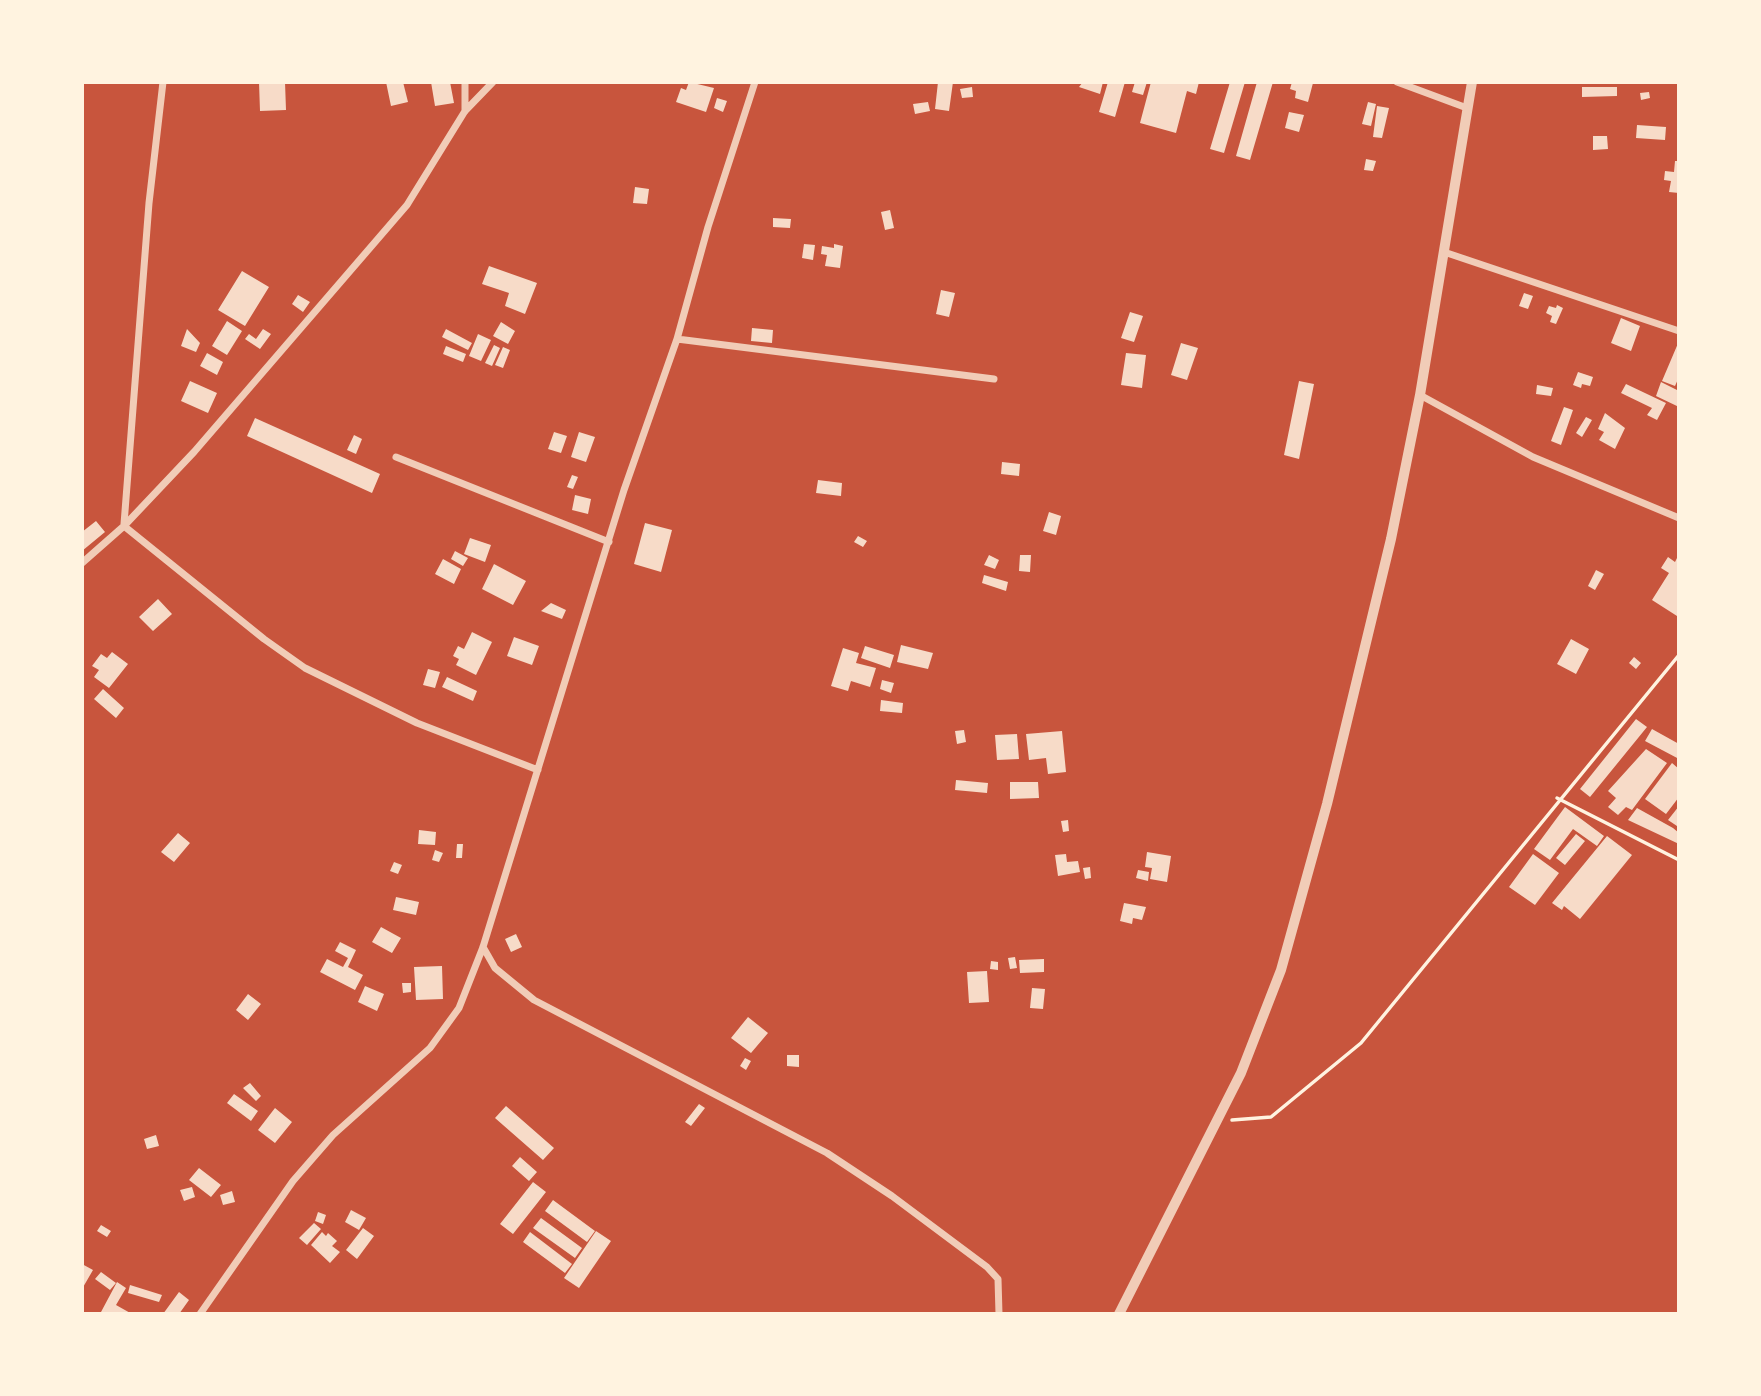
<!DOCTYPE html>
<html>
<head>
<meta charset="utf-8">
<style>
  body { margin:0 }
  #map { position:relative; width:1761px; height:1396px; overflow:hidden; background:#c8553d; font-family:Rubik,sans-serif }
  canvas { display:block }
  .frame { position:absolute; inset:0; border:84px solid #fff3e0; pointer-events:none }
</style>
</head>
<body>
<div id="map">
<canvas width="1761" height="1396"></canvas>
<div class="frame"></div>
</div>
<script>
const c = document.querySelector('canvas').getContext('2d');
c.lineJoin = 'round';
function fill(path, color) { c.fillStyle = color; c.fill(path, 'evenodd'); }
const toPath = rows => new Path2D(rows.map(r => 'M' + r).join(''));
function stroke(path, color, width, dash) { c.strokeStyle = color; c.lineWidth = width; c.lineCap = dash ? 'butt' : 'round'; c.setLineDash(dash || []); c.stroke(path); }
fill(toPath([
  [259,82,285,82,286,110,260,111],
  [386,82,403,82,408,102,391,106],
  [431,82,450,82,454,103,435,106],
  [689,82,714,88,706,112,676,102,681,88,686,90],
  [938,82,953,82,949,111,935,109],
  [1083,82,1103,82,1100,94,1079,87],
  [1108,82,1125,82,1115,117,1099,112],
  [1135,82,1147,82,1143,95,1132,92],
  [1151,82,1199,82,1196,94,1187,91,1176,133,1140,123],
  [1230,82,1245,82,1224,153,1210,149],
  [1257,82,1273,82,1250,160,1236,156],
  [1292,82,1313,83,1308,102,1295,98,1296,91,1290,89],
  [972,87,973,97,962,98,960,89],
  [1582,87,1617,87,1617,96,1582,97],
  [1649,92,1650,98,1641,100,1640,93],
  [717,98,727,101,723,112,714,108],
  [928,102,930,111,915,114,913,104],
  [1368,102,1376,104,1371,126,1362,124],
  [1377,106,1389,108,1382,138,1373,137],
  [1289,112,1304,115,1299,132,1285,128],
  [1637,125,1666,127,1665,140,1636,138],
  [1593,136,1607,136,1608,149,1593,150],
  [1366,159,1376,161,1373,171,1364,170],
  [1675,161,1679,161,1679,193,1669,192,1671,181,1664,180,1665,171,1674,172],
  [635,187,649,189,647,204,633,203],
  [890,210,894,228,885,230,881,212],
  [773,218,791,219,790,228,773,227],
  [804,244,815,245,813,260,802,258],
  [834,244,843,246,840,268,825,266,827,255,821,254,822,246,834,248],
  [489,266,537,283,525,314,505,306,509,293,482,284],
  [242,271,269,287,245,326,218,310],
  [941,290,955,293,949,317,936,314],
  [1524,293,1533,296,1528,309,1519,306],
  [298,295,310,302,303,312,292,304],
  [1557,305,1563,308,1556,324,1550,322,1552,316,1546,313,1549,306,1556,308],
  [1130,312,1143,316,1134,342,1121,338],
  [1621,318,1640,326,1631,351,1611,343],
  [227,321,242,331,227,355,212,346],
  [501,322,515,331,508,344,493,336],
  [752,328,773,330,772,343,751,341],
  [187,329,200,343,196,352,181,346],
  [263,329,271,334,260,349,245,339,249,334,256,339],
  [446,329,472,343,468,350,442,337],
  [478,334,491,340,481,361,469,356],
  [1679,341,1679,377,1675,386,1662,381],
  [1181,343,1198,348,1187,380,1171,375],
  [494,345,500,348,492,366,485,363],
  [446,346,466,354,463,362,443,354],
  [503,347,510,350,503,368,495,365],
  [207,353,223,362,217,375,200,366],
  [1126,353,1146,355,1142,388,1121,385],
  [1578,372,1593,377,1590,386,1582,384,1581,388,1573,385],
  [190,381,217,393,208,413,181,401],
  [1299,381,1314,384,1299,459,1284,455],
  [1661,382,1679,391,1679,407,1656,396],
  [1626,384,1666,403,1657,420,1647,415,1652,408,1621,393],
  [1537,385,1553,388,1551,396,1536,394],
  [1564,407,1573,410,1561,445,1551,441],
  [1605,413,1625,428,1615,449,1599,440,1604,432,1598,429],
  [1586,417,1592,420,1582,437,1576,433],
  [255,418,380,474,372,493,247,436],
  [554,432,567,436,561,453,548,449],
  [579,432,595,437,586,462,571,457],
  [354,435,362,439,356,454,347,450],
  [1002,462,1020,464,1019,476,1001,474],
  [572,475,578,477,573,489,567,487],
  [818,480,842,483,841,496,816,493],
  [575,495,591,499,588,514,572,510],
  [1049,512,1061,516,1056,535,1043,531],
  [96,521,105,532,82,551,82,532],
  [645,523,672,530,661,572,634,564],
  [858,536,867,541,863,547,854,542],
  [470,538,491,545,485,562,464,554],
  [455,551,468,558,463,566,451,559],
  [1679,554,1679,613,1677,616,1652,600,1669,573,1661,568,1668,557,1675,562],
  [989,555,999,560,995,569,984,565],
  [1020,555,1031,555,1030,572,1019,571],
  [443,559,461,569,454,584,435,574],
  [494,564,526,581,513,605,482,589],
  [1596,570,1604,574,1595,590,1588,586],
  [984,575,1008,582,1006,591,982,583],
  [158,599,172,614,153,631,139,617],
  [551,603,566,610,562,619,541,611],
  [472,632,492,642,476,675,456,665,459,659,453,656,458,646,464,649],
  [514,637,539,646,532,665,507,656],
  [1571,639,1589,649,1576,674,1557,664],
  [901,645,933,653,928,669,897,662],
  [865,646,894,655,890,668,861,658],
  [843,648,859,653,856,663,876,668,870,687,851,681,848,691,831,686],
  [112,652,128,664,109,688,94,677,99,670,92,666,101,654,107,658],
  [1634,657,1641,663,1636,669,1629,663],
  [428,669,440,672,435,688,423,685],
  [447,677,477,691,473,701,442,687],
  [882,680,894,683,891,693,880,689],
  [103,689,124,708,116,718,94,699],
  [881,700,903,703,902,713,880,711],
  [1636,719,1647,727,1590,797,1580,789],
  [1652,729,1679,744,1679,759,1645,741],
  [964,730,966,742,957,744,955,731],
  [1062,731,1066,772,1048,774,1046,758,1029,760,1026,734],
  [1017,734,1019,759,997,760,995,735],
  [1646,749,1667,763,1632,810,1626,807,1618,815,1608,807,1616,798,1608,791],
  [1672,763,1679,769,1679,797,1666,814,1645,799],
  [956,780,988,783,987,793,955,790],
  [1010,782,1038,782,1039,798,1010,799],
  [1679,806,1679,824,1677,826,1668,820],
  [1565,807,1604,836,1597,846,1573,829,1550,860,1534,849],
  [1637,808,1673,828,1679,833,1679,844,1628,820],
  [1068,820,1069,831,1063,832,1061,821],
  [419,830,436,832,435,845,418,844],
  [178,833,190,843,174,862,161,852],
  [1576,834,1585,841,1565,865,1556,858],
  [1607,836,1632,855,1580,919,1564,906,1562,910,1552,903],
  [457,844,463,844,462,858,456,858],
  [435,850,443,853,439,862,432,860],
  [1147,852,1171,856,1167,882,1150,879,1152,868,1145,867],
  [1066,854,1067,862,1078,861,1080,872,1058,876,1055,855],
  [1533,854,1559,873,1535,905,1509,887],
  [394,862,402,865,398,874,390,871],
  [1090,867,1091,878,1085,879,1083,868],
  [1138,870,1149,872,1148,881,1136,878],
  [396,897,419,902,416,915,393,910],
  [1124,903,1146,907,1142,920,1133,918,1132,924,1120,921],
  [381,927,401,938,392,953,372,942],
  [516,934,522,947,511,952,505,939],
  [340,942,356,950,348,967,363,975,355,990,320,972,327,959,343,967,348,958,335,951],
  [1015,957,1017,968,1010,969,1008,958],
  [1044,959,1044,972,1020,973,1019,960],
  [991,961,998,962,998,970,990,969],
  [442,966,443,999,416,1000,414,967],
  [987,971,989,1002,969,1003,967,972],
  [402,983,411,983,411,992,403,993],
  [365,986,384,994,377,1011,358,1002],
  [1032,988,1045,989,1043,1009,1030,1008],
  [248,994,261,1004,248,1020,236,1010],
  [748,1017,768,1033,751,1053,731,1038],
  [787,1055,799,1055,799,1067,787,1066],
  [745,1058,751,1061,746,1070,740,1066],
  [250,1083,261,1096,256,1101,243,1088],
  [234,1094,258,1111,251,1121,227,1103],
  [699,1104,705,1108,691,1126,685,1122],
  [506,1106,554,1148,543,1160,495,1118],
  [275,1108,292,1122,275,1143,258,1130],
  [156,1135,159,1146,147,1149,144,1139],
  [520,1157,537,1172,529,1181,512,1166],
  [199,1168,221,1185,211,1197,189,1180],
  [533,1182,546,1192,513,1234,500,1224],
  [192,1187,195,1197,184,1201,180,1190],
  [232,1191,235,1202,223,1205,220,1195],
  [553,1200,595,1231,587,1242,545,1211],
  [351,1210,366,1218,359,1230,345,1222],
  [318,1212,326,1215,323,1224,315,1221],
  [541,1218,582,1248,575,1258,533,1228],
  [314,1223,321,1229,307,1245,299,1238],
  [101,1225,111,1231,107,1237,97,1231],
  [363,1228,374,1236,357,1259,346,1250],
  [596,1231,611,1241,579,1288,564,1278],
  [322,1232,326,1236,328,1233,337,1241,332,1246,340,1252,330,1263,311,1245],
  [530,1232,572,1264,565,1273,523,1242],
  [82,1264,93,1270,82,1289],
  [101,1272,116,1283,110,1290,95,1279],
  [117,1282,126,1288,116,1305,132,1314,101,1312],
  [130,1285,162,1295,159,1302,128,1293],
  [179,1292,189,1300,179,1314,163,1314]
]), '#f7dbc8');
stroke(toPath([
  [1557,798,1679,860],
  [1232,1120,1271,1117,1361,1043,1679,655]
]), '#fff3e0', 3.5);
stroke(toPath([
  [1397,82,1467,108],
  [465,111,465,82],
  [1444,252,1679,331],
  [677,339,994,379],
  [1420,395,1533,457,1679,518],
  [396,457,609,542],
  [124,524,149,203,163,82],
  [124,526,264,639,305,668,417,723,538,770],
  [82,563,124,526,194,452,407,205,465,111,493,82],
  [483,947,495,968,534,1000,827,1153,892,1196,987,1267,998,1279,999,1314],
  [200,1314,293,1181,333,1135,430,1048,459,1008,483,947,624,490,677,339,708,227,755,82]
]), '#f1ccb7', 7);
stroke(toPath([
  [1119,1314,1241,1073,1281,970,1327,804,1391,539,1420,395,1472,82]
]), '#f1ccb7', 10);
</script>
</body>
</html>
